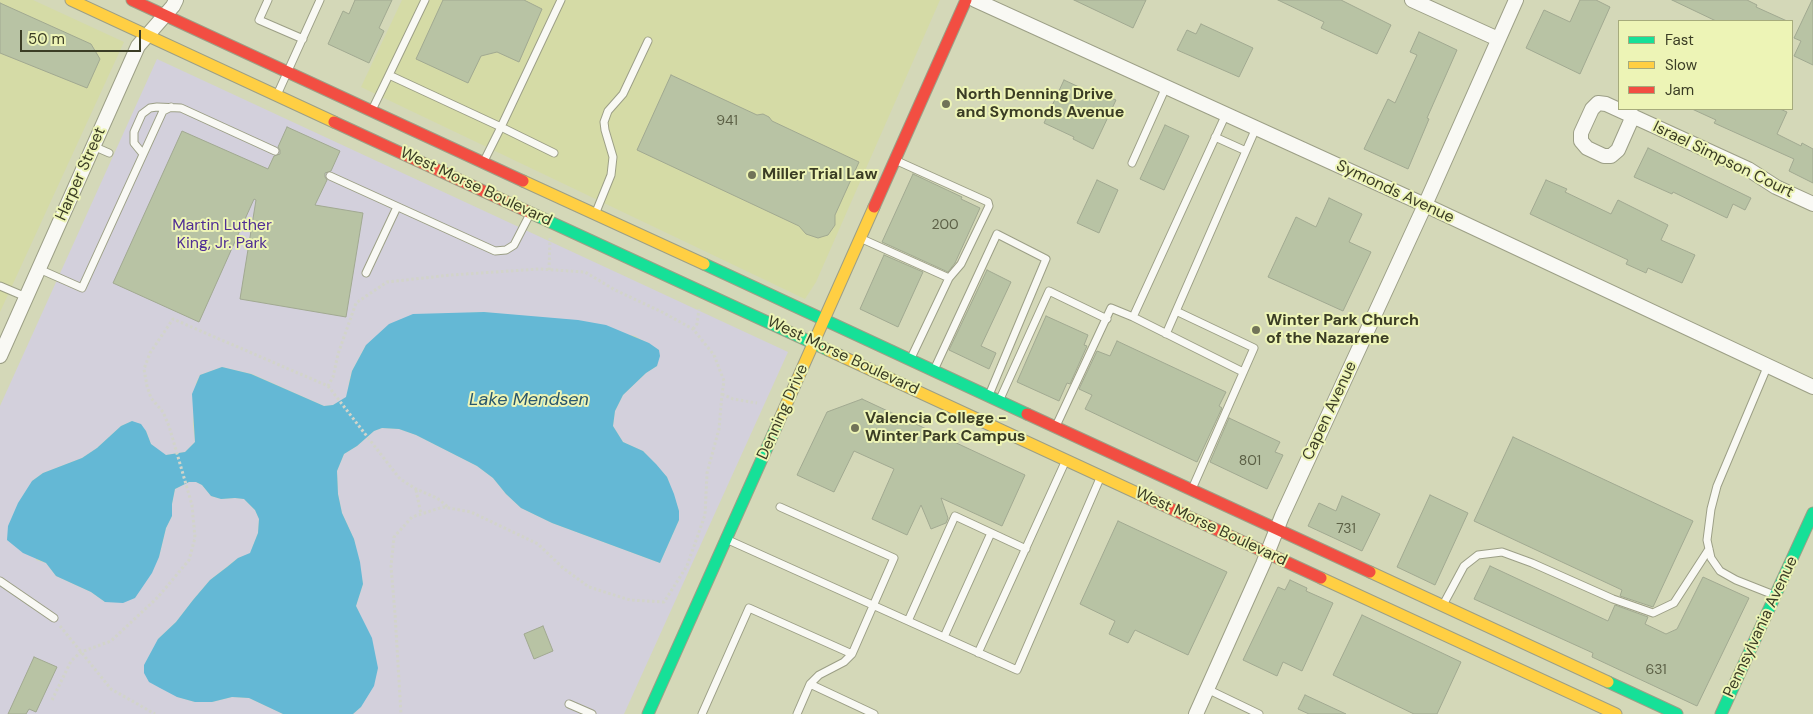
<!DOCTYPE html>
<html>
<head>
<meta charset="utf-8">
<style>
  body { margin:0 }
  #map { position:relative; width:1813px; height:714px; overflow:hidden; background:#d4d8b8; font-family:"DM Sans",sans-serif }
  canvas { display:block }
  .legend { position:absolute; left:1618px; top:20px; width:175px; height:90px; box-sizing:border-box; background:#edf4b6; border:1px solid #a6ab7c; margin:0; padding:6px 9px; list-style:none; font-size:15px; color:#3b3d25 }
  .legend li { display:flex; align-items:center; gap:10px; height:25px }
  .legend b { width:25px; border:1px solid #a6ab7c }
  .scale { position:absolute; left:20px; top:30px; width:121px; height:22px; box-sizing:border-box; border:2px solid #3b3d25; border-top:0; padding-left:6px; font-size:15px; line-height:18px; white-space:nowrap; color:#3b3d25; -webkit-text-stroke:4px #edf4b6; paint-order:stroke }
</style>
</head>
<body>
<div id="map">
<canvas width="1813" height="714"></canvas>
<ul class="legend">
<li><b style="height:6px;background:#16e098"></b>Fast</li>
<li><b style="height:6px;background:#ffcf43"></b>Slow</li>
<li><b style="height:6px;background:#f24e42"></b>Jam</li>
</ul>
<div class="scale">50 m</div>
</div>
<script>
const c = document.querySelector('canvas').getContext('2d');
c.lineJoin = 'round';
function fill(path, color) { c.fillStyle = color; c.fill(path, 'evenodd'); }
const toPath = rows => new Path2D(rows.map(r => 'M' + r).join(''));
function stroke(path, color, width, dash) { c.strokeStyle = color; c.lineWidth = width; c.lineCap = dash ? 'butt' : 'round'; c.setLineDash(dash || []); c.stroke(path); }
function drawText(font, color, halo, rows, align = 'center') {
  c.font = font + ' "DM Sans",sans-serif'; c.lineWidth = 4; c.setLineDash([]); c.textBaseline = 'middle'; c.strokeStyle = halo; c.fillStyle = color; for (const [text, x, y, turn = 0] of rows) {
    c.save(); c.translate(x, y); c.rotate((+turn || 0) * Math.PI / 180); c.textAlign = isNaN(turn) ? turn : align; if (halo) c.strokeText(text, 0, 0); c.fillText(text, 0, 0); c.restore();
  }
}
fill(toPath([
  [0,0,33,0,124,42,0,312],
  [402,0,940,0,816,282,805,299,361,87]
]), '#d5dba6');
fill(toPath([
  [157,59,788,352,624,714,353,714,361,707,363,622,356,606,363,584,354,539,342,513,338,494,337,471,344,454,357,446,374,431,382,428,399,429,416,435,477,466,493,478,506,494,521,508,552,523,660,563,679,520,679,511,667,477,643,451,623,442,613,426,615,411,623,395,646,373,657,366,659,350,635,336,484,312,449,314,366,345,352,371,349,382,348,392,346,398,333,405,324,406,252,374,222,367,200,375,196,383,193,424,195,442,185,452,166,455,158,451,151,444,146,431,132,421,121,426,97,448,82,458,43,473,32,481,36,560,46,563,56,576,91,592,105,602,159,557,166,528,172,516,172,504,175,489,189,482,196,482,202,485,211,496,221,499,235,498,244,499,255,510,259,519,258,533,250,554,238,558,210,580,193,600,176,622,158,639,177,697,195,702,212,702,232,697,249,698,283,714,0,714,0,406]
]), '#d3d0dc');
fill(toPath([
  [484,312,578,320,606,325,649,343,659,350,660,356,657,366,646,373,623,395,615,411,613,426,623,442,643,451,656,464,667,477,674,494,679,511,679,520,660,563,552,523,521,508,506,494,493,478,477,466,416,435,399,429,382,428,374,431,357,446,344,454,337,471,338,494,342,513,354,539,360,562,363,584,356,606,372,638,378,668,374,686,361,707,353,714,283,714,249,698,232,697,212,702,195,702,177,697,160,688,149,682,144,673,144,665,158,639,176,622,193,600,210,580,227,567,238,558,250,553,258,533,259,519,255,510,244,499,235,498,221,499,211,496,202,485,196,482,189,482,175,489,172,504,172,516,166,528,159,557,152,573,135,598,123,603,105,602,91,592,56,576,46,563,23,553,7,540,8,526,18,503,32,481,43,473,82,458,97,448,121,426,132,421,141,424,146,431,151,444,166,455,185,452,195,442,192,394,200,375,222,367,251,374,324,406,333,405,346,397,352,371,366,345,389,324,413,314]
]), '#64b8d5');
const building = toPath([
  [355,0,392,0,379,28,384,31,369,63,328,44,343,11,349,14,355,0],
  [443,0,524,0,542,9,519,62,497,52,481,56,468,83,416,59,443,0],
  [1074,0,1146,0,1133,28,1074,0],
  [1278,0,1341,0,1391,25,1377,54,1321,28,1324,22,1278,0],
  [1580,0,1596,0,1610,7,1580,74,1526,48,1544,10,1570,22,1580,0],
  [1672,0,1747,0,1757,5,1756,7,1787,21,1716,21,1672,0],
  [1812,0,1813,0,1813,65,1794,56,1801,41,1794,38,1812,0],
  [0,3,91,44,100,59,87,88,0,53,0,3],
  [1201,24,1253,48,1239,77,1177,50,1187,30,1196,34,1201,24],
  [1419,32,1457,50,1427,118,1429,119,1408,169,1364,149,1388,99,1395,103,1417,55,1410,52,1419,32],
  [671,75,757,115,763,114,769,117,772,121,859,162,835,215,835,225,828,235,818,238,806,234,799,226,637,150,671,75],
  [1064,80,1094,94,1095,91,1116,100,1093,149,1073,139,1074,137,1044,123,1064,80],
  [1692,109,1780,109,1787,112,1777,134,1801,146,1802,143,1813,149,1813,183,1789,171,1794,159,1714,123,1716,120,1692,109],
  [1165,125,1189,136,1164,190,1140,179,1165,125],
  [287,127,340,151,331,171,325,173,325,177,327,180,315,205,363,213,346,317,240,299,256,200,254,199,199,322,113,283,182,131,268,169,274,156,280,154,280,150,278,147,287,127],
  [1648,148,1751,198,1745,210,1733,204,1727,218,1673,192,1672,194,1634,177,1648,148],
  [913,174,962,197,961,199,980,208,955,263,948,272,882,242,913,174],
  [1097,180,1118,190,1099,233,1077,223,1097,180],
  [1546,180,1567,189,1565,192,1611,214,1618,200,1668,225,1661,240,1695,255,1682,283,1648,268,1646,273,1626,264,1628,260,1530,214,1546,180],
  [1329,198,1362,214,1349,242,1371,252,1343,311,1268,277,1296,217,1316,227,1329,198],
  [884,255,923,272,898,327,860,309,884,255],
  [987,270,1011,282,981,346,996,353,989,369,949,350,987,270],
  [1046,316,1088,335,1084,345,1087,346,1070,384,1067,383,1059,401,1017,382,1046,316],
  [1117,341,1226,392,1219,406,1222,408,1197,462,1085,409,1092,395,1079,389,1097,351,1110,356,1117,341],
  [862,399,1025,475,1002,526,941,498,948,518,946,523,931,529,921,505,907,535,872,519,894,469,854,451,834,492,797,475,827,412,862,399],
  [1229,418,1280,442,1275,452,1283,455,1267,489,1210,462,1229,418],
  [1513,437,1693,521,1653,607,1620,596,1622,590,1474,521,1513,437],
  [1430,495,1468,513,1435,585,1397,567,1430,495],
  [1342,496,1380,514,1362,551,1308,526,1319,503,1336,511,1342,496],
  [1118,521,1227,572,1188,655,1135,630,1128,643,1109,634,1115,621,1080,604,1118,521],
  [1490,566,1608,621,1615,605,1648,617,1645,624,1666,634,1677,629,1703,577,1749,598,1697,706,1592,657,1593,653,1474,599,1490,566],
  [1290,580,1307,588,1306,591,1333,603,1302,671,1283,662,1277,676,1243,660,1278,587,1285,590,1290,580],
  [1362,615,1461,662,1437,714,1414,714,1333,675,1362,615],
  [543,626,553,651,534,659,524,634,543,626],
  [34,657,57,667,36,712,29,709,26,714,8,714,34,657],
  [1305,695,1346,714,1309,714,1298,709,1305,695]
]);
fill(building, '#b8c3a4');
stroke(building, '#a1a991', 1);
const lane = toPath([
  [268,0,259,20,303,39],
  [389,75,425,0],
  [277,95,320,0],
  [372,110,389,75,501,127,484,161],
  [1215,137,1246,151],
  [93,146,109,153],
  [554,153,501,127,561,0],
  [143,154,134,143,134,132,142,114,150,108,157,107,181,108,275,151],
  [895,160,988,202,989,206,961,264,949,278,911,358],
  [1132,163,1166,87],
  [330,176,495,251,506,250,514,245,531,212],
  [596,212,611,175,613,157,605,130,604,122,608,111,623,94,648,41],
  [860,238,949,278],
  [39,269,82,288,163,111,171,107],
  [366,273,397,207],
  [0,286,26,297],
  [1176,311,1254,348,1192,489],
  [1133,317,1226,114],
  [1166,334,1256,128],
  [1768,365,1717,486,1711,509,1707,540,1711,558,1720,571,1736,580,1774,595],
  [934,370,997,234,1046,259,989,395],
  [1000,399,1049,291,1107,319],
  [1056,426,1111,308,1133,317,1243,372],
  [726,539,1017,670,1101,476],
  [0,581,54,618],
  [1443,605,1464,566,1478,555,1502,552,1532,563,1613,599,1653,613,1674,603,1709,549],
  [908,621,955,516,1026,549],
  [944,637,991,533],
  [978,653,1066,460],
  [810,684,874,714],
  [1207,689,1259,714],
  [569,704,592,714],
  [702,714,749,608,852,654,894,558,780,507],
  [797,714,810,684,819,675,844,662,852,654]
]);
const street = toPath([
  [975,0,1425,205,1813,387],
  [1412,0,1498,39],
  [1633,116,1618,150,1611,156,1604,156,1587,148,1581,141,1581,133,1592,109,1598,103,1606,104,1748,169,1776,187,1813,204],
  [0,356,138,46,173,6,176,0],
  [1196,714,1263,564,1282,516,1425,205,1516,0]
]);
const fast = toPath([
  [533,214,828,350],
  [704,264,1027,414],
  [1608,682,1677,714],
  [648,714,778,423],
  [1721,714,1813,513]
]);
const slow = toPath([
  [71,0,334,122],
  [523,181,704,264],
  [828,350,1150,499],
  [778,423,874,207],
  [1370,572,1608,682],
  [1321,578,1616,714]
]);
const jam = toPath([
  [132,0,523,181],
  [334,122,533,214],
  [874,207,966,0],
  [1027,414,1370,572],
  [1150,499,1321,578]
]);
stroke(lane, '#9c9f86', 9);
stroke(street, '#9c9f86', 16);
stroke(fast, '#9c9f86', 13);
stroke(slow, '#9c9f86', 13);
stroke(jam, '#9c9f86', 13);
stroke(toPath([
  [549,270,550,238],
  [693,329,697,324,699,309],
  [328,386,400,479,416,489,437,498,448,507],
  [722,394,733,399,757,403],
  [416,490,421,514],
  [60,626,111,689,155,714],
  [52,700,71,661,81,652,111,641,158,597,189,560,195,538,192,505,169,426,163,412,151,398,147,386,144,369,150,353,173,319,328,386,333,377,338,354,356,303,387,282,451,275,539,269,585,272,615,290,662,312,693,329,714,355,724,381,722,394,719,429,707,473,705,515,687,566,664,602,630,600,589,587,563,568,538,544,471,512,443,507,412,517,394,537,391,566,395,614,401,714]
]), '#d2d4ca', 3, [2.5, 2.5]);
stroke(lane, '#f9f9f4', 7);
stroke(street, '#f9f9f4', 14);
stroke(fast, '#16e098', 11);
stroke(slow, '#ffcf43', 11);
stroke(jam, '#f24e42', 11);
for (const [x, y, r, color] of [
  [946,104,5,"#717358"],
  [752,175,5,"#717358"],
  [1256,330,5,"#717358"],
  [855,428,5,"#717358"]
]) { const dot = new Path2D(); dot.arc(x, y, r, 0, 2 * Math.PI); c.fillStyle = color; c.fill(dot); stroke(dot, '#edf4b6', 2); }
drawText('14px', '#5c6046', null, [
  ["941",727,121],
  ["200",945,225],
  ["801",1250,461],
  ["731",1346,529],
  ["631",1656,670]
]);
drawText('bold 16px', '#3b3d25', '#edf4b6', [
  ["North Denning Drive",956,95],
  ["and Symonds Avenue",956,113],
  ["Miller Trial Law",762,175],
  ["Winter Park Church",1266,321],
  ["of the Nazarene",1266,339],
  ["Valencia College -",865,419],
  ["Winter Park Campus",865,437]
], 'left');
drawText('16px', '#3b3d25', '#edf4b6', [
  ["Israel Simpson Court",1723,160,26],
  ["Harper Street",81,174,-66],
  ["West Morse Boulevard",476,187,25],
  ["Symonds Avenue",1395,192,25],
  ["West Morse Boulevard",843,356,25],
  ["Capen Avenue",1330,411,-65],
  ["Denning Drive",783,412,-66],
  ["West Morse Boulevard",1211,527,25],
  ["Pennsylvania Avenue",1761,627,-65]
]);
drawText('16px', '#502e95', '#edf4b6', [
  ["Martin Luther",222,226],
  ["King, Jr. Park",222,244]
]);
drawText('italic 18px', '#28566d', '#edf4b6', [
  ["Lake Mendsen",529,400]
]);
</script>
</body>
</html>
